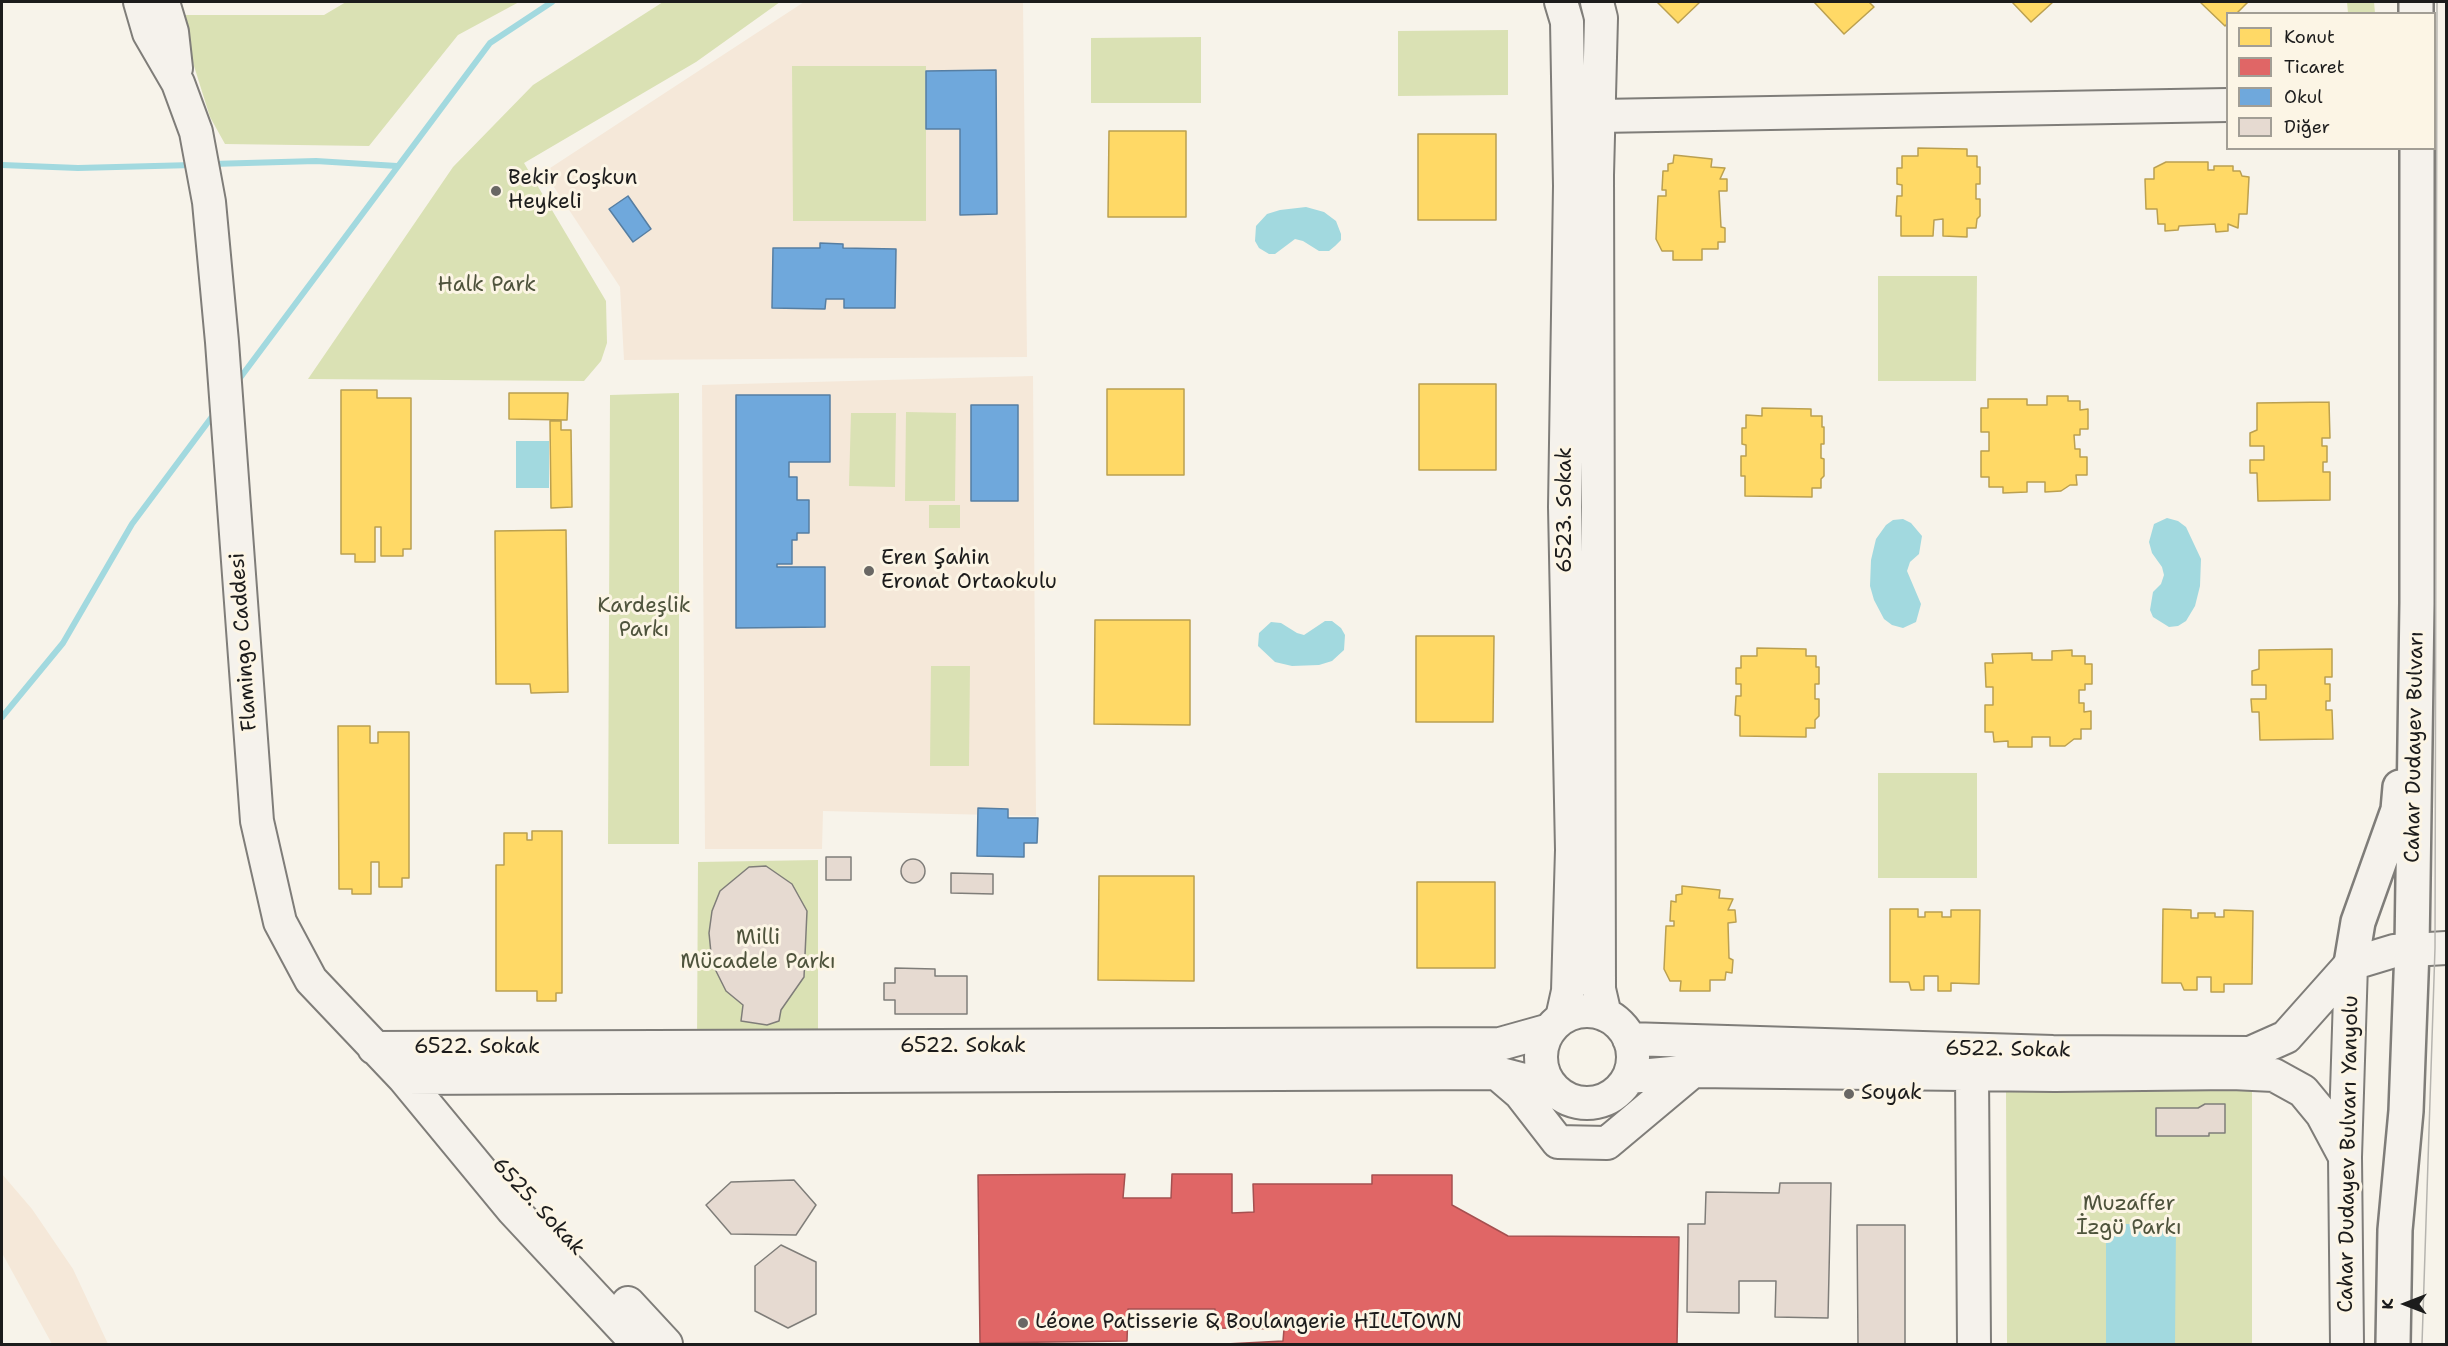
<!DOCTYPE html>
<html>
<head>
<meta charset="utf-8">
<style>
  body { margin:0 }
  #map { position:relative; width:2448px; height:1346px; overflow:hidden; background:#f7f3ea; font-family:"Shantell Sans",sans-serif }
  canvas { display:block }
  .frame { position:absolute; inset:0; border:3px solid #1c1c1c; pointer-events:none }
  .legend { position:absolute; left:2226px; top:12px; width:210px; height:138px; box-sizing:border-box; background:#fcf5e5; border:2px solid #a29e95; margin:0; padding:8px 10px; list-style:none; font-size:18px; color:#1c1c1c }
  .legend li { display:flex; align-items:center; gap:12px; height:30px }
  .legend b { width:30px; border:2px solid #a29e95 }
  .north { position:absolute; left:2376px; top:1274px; width:60px; height:60px; -webkit-text-stroke:4px #fcf5e5; paint-order:stroke; rotate:270deg; font-size:16px; font-weight:700; line-height:24px; text-align:center; color:#1c1c1c }
  .north::after { content:''; display:block; margin:auto; width:21px; height:27px; background:#1c1c1c; clip-path:polygon(50% 0,100% 100%,50% 72%,0 100%) }
</style>
</head>
<body>
<div id="map">
<canvas width="2448" height="1346"></canvas>
<div class="frame"></div>
<ul class="legend">
<li><b style="height:16px;background:#ffd966"></b>Konut</li>
<li><b style="height:16px;background:#e06666"></b>Ticaret</li>
<li><b style="height:16px;background:#6fa8dc"></b>Okul</li>
<li><b style="height:16px;background:#e6dad1"></b>Diğer</li>
</ul>
<div class="north">K</div>
</div>
<script>
const c = document.querySelector('canvas').getContext('2d');
c.lineJoin = 'round';
function fill(path, color) { c.fillStyle = color; c.fill(path, 'evenodd'); }
const toPath = rows => new Path2D(rows.map(r => 'M' + r).join(''));
function stroke(path, color, width, dash) { c.strokeStyle = color; c.lineWidth = width; c.lineCap = dash ? 'butt' : 'round'; c.setLineDash(dash || []); c.stroke(path); }
function drawText(font, color, halo, rows, align = 'center') {
  c.font = font + ' "Shantell Sans",sans-serif'; c.lineWidth = 6; c.setLineDash([]); c.textBaseline = 'middle'; c.strokeStyle = halo; c.fillStyle = color; for (const [text, x, y, turn = 0] of rows) {
    c.save(); c.translate(x, y); c.rotate((+turn || 0) * Math.PI / 180); c.textAlign = isNaN(turn) ? turn : align; if (halo) c.strokeText(text, 0, 0); c.fillText(text, 0, 0); c.restore();
  }
}
fill(toPath([
  [804,2,1023,2,1027,357,624,360,620,287,544,172],
  [1033,376,1036,816,823,811,822,849,705,849,702,385],
  [2,1174,32,1209,73,1269,108,1344,52,1344,2,1253]
]), '#f5e8d9');
fill(toPath([
  [346,2,519,2,458,35,369,146,225,144,210,117,178,15,324,15],
  [663,2,780,2,696,62,524,163,606,301,607,343,601,361,584,381,308,379,453,167,533,85],
  [2347,2,2374,2,2375,13,2348,13],
  [1508,30,1508,95,1398,96,1398,31],
  [1201,37,1201,103,1091,103,1091,38],
  [792,66,926,66,926,221,793,221],
  [1878,276,1977,276,1976,381,1878,381],
  [679,393,679,844,608,844,610,395],
  [906,412,956,413,955,501,905,501],
  [851,413,896,413,895,487,849,486],
  [929,505,960,505,960,528,929,528],
  [931,666,970,666,969,766,930,766],
  [1878,773,1977,773,1977,878,1878,878],
  [818,860,818,1041,697,1041,698,862],
  [2252,1088,2252,1344,2007,1344,2006,1090]
]), '#dae1b4');
fill(toPath([
  [1306,207,1324,212,1336,221,1341,234,1341,240,1335,246,1329,251,1319,251,1303,241,1295,239,1275,254,1269,254,1259,248,1255,241,1256,226,1267,214,1280,210],
  [516,441,549,441,549,488,516,488],
  [2167,518,2178,521,2186,527,2201,559,2200,586,2195,606,2186,621,2178,626,2169,627,2153,617,2150,610,2153,592,2161,584,2164,575,2162,567,2152,553,2149,542,2154,524],
  [1903,519,1911,523,1922,536,1919,554,1910,562,1907,571,1921,604,1916,622,1903,628,1892,625,1884,619,1874,600,1870,586,1871,560,1876,539,1886,525,1893,520],
  [1325,621,1332,621,1341,628,1345,635,1344,650,1332,661,1319,665,1292,666,1275,662,1258,646,1259,633,1271,622,1281,623,1297,633,1304,635],
  [2106,1224,2176,1224,2175,1344,2106,1344]
]), '#a2d9df');
const homes = toPath([
  [1657,2,1700,2,1678,23,1657,2],
  [1814,2,1869,2,1874,7,1844,34,1814,2],
  [2012,2,2053,2,2031,22,2012,2],
  [2200,2,2248,2,2236,14,2228,14,2228,23,2225,26,2200,2],
  [1109,131,1186,131,1186,217,1108,217,1109,131],
  [1418,134,1496,134,1496,220,1418,220,1418,134],
  [1918,148,1967,149,1967,156,1977,156,1977,167,1980,167,1980,184,1976,184,1976,199,1980,199,1980,216,1977,219,1976,228,1967,228,1967,237,1943,236,1943,219,1934,220,1933,236,1901,236,1901,216,1896,216,1897,196,1902,196,1902,185,1897,184,1897,168,1902,168,1902,156,1918,156,1918,148],
  [1674,155,1712,159,1711,167,1725,168,1720,179,1727,179,1727,191,1719,191,1721,227,1725,228,1725,242,1718,242,1718,249,1702,249,1702,260,1673,260,1673,251,1662,251,1656,239,1658,196,1666,196,1666,190,1662,190,1663,171,1668,171,1668,164,1673,163,1674,155],
  [2166,162,2208,162,2208,170,2214,170,2214,166,2233,166,2233,171,2240,171,2242,176,2249,177,2247,214,2239,214,2238,228,2228,224,2228,231,2216,232,2215,224,2179,226,2178,230,2165,231,2165,224,2158,224,2157,209,2146,209,2145,179,2154,179,2154,168,2166,162],
  [1419,384,1496,384,1496,470,1419,470,1419,384],
  [1107,389,1184,389,1184,475,1107,475,1107,389],
  [341,390,377,390,377,398,411,398,411,549,403,549,403,556,381,556,381,527,375,527,375,562,355,562,355,554,341,554,341,390],
  [509,393,568,393,567,420,509,419,509,393],
  [2047,396,2068,396,2068,401,2080,401,2080,410,2088,409,2088,429,2080,429,2080,435,2074,435,2075,449,2080,449,2080,457,2087,457,2087,475,2076,475,2077,485,2070,485,2061,491,2045,492,2045,482,2027,482,2027,492,2003,493,2003,487,1989,487,1989,477,1981,477,1981,451,1989,451,1989,432,1981,432,1981,408,1988,408,1988,399,2027,399,2027,405,2047,405,2047,396],
  [2329,402,2330,438,2322,438,2322,446,2327,446,2327,462,2323,462,2323,472,2330,472,2330,500,2258,501,2257,473,2250,473,2250,460,2264,460,2264,446,2250,446,2250,433,2257,430,2257,403,2329,402],
  [1762,408,1811,409,1811,416,1822,416,1822,427,1824,427,1824,444,1821,444,1821,458,1824,459,1824,476,1821,479,1821,488,1812,488,1812,497,1745,496,1745,476,1741,476,1741,456,1746,456,1746,445,1742,444,1742,428,1746,428,1746,415,1762,416,1762,408],
  [550,421,561,421,561,430,571,430,572,507,551,508,550,421],
  [566,530,568,692,531,693,530,684,496,684,495,531,566,530],
  [1095,620,1190,620,1190,725,1094,724,1095,620],
  [1416,636,1494,636,1493,722,1416,722,1416,636],
  [1757,648,1806,649,1806,656,1816,656,1816,667,1819,667,1819,684,1815,684,1815,699,1819,699,1819,716,1815,720,1815,728,1806,728,1806,737,1740,736,1740,716,1735,715,1736,696,1741,696,1741,684,1736,684,1736,668,1741,668,1741,656,1757,656,1757,648],
  [2332,649,2332,677,2325,677,2325,684,2330,684,2330,701,2326,701,2326,710,2332,710,2333,739,2260,740,2259,712,2252,712,2251,699,2266,699,2266,685,2252,685,2252,671,2259,669,2259,650,2332,649],
  [2072,650,2072,656,2085,656,2085,664,2092,664,2092,684,2085,684,2085,690,2079,690,2079,703,2084,703,2084,712,2091,711,2091,729,2081,729,2081,739,2074,739,2065,746,2050,746,2050,737,2032,737,2032,747,2008,747,2008,741,1994,742,1993,732,1985,732,1985,705,1993,705,1993,687,1986,687,1985,663,1993,663,1992,654,2032,653,2032,660,2052,660,2052,651,2072,650],
  [338,726,370,726,370,743,378,743,378,732,409,732,409,878,402,878,402,887,379,887,379,862,371,862,371,894,352,894,352,889,339,889,338,726],
  [532,831,562,831,562,993,556,993,556,1001,537,1001,537,991,496,991,496,865,504,865,504,833,527,833,527,840,532,840,532,831],
  [1099,876,1194,876,1194,981,1098,980,1099,876],
  [1417,882,1495,882,1495,968,1417,968,1417,882],
  [1682,886,1720,890,1719,898,1733,899,1728,910,1735,910,1736,922,1728,923,1729,958,1733,960,1732,973,1726,972,1725,980,1710,980,1710,991,1680,991,1681,981,1670,981,1664,969,1666,926,1674,926,1674,921,1670,921,1671,901,1676,902,1676,895,1682,894,1682,886],
  [1890,909,1918,909,1918,917,1925,917,1925,912,1942,912,1942,917,1951,917,1951,910,1980,910,1979,984,1951,983,1951,991,1938,991,1938,976,1924,976,1924,990,1911,990,1909,982,1890,982,1890,909],
  [2163,909,2191,910,2191,918,2198,918,2198,913,2215,913,2215,917,2224,917,2224,910,2253,911,2252,984,2224,984,2224,992,2211,992,2211,977,2197,977,2197,990,2184,990,2181,983,2162,983,2163,909]
]);
fill(homes, '#ffd966');
stroke(homes, '#bba050', 1.5);
const shops = toPath([
  [1125,1174,1123,1198,1171,1198,1172,1174,1232,1174,1232,1213,1254,1212,1253,1184,1372,1184,1372,1175,1452,1175,1452,1205,1508,1236,1679,1237,1677,1344,1226,1344,1283,1341,1284,1329,1215,1328,1215,1309,1128,1309,1127,1341,980,1343,978,1175,1125,1174]
]);
fill(shops, '#e06666');
stroke(shops, '#a55050', 1.5);
const schools = toPath([
  [996,70,997,214,960,215,960,129,926,129,926,71,996,70],
  [628,196,651,229,633,242,609,209,628,196],
  [820,243,843,244,843,248,896,249,895,308,844,308,844,299,826,299,825,309,772,308,773,248,820,248,820,243],
  [736,395,830,395,830,462,789,462,789,477,797,477,797,500,809,500,809,533,797,533,797,540,792,540,792,564,777,564,777,567,825,567,825,627,736,628,736,395],
  [971,405,1018,405,1018,501,971,501,971,405],
  [978,808,1008,809,1008,818,1038,818,1037,843,1024,843,1024,857,977,856,978,808]
]);
fill(schools, '#6fa8dc');
stroke(schools, '#567ea2', 1.5);
stroke(toPath([
  [212,164,316,161,397,166],
  [2,165,78,168,193,165],
  [237,382,490,43,552,2],
  [2,717,63,643,132,524,217,410]
]), '#a2d9df', 6);
const building = toPath([
  [826,857,851,857,851,880,826,880,826,857],
  '901 871a12 12 0 1 1 24 0a12 12 0 1 1-24 0Z',
  [766,866,792,884,807,911,804,977,781,1010,779,1021,767,1025,741,1021,743,1005,726,991,712,963,709,933,712,911,720,891,749,867,766,866],
  [951,873,993,874,993,894,951,893,951,873],
  [895,968,935,969,935,976,967,976,967,1014,895,1014,895,1000,884,1000,884,983,895,983,895,968],
  [2205,1104,2225,1104,2225,1133,2209,1133,2209,1136,2156,1136,2156,1108,2198,1108,2205,1104],
  [794,1180,816,1205,796,1235,731,1234,706,1205,731,1182,794,1180],
  [1780,1183,1831,1183,1828,1318,1775,1317,1776,1281,1739,1281,1739,1313,1687,1312,1688,1224,1705,1224,1706,1192,1779,1193,1780,1183],
  [1857,1225,1905,1225,1905,1344,1858,1344,1857,1225],
  [781,1245,816,1262,816,1314,788,1328,755,1311,755,1266,781,1245]
]);
fill(building, '#e6dad1');
stroke(building, '#7f7d79', 1.5);
const minor = toPath([
  [140,2,149,33,178,83,196,132,209,202,222,342,257,821,280,922,311,980,404,1078,513,1210,638,1344],
  [163,2,172,32,176,68],
  [1561,2,1567,22,1570,186,1565,507,1572,850,1568,991,1562,1018],
  [1597,2,1601,18,1597,175,1599,989,1605,1015],
  [1599,116,2228,105],
  '1541 1057a46 46 0 1 1 92 0a46 46 0 1 1-92 0Z',
  [1629,1039,2053,1052,2250,1053,2286,1037,2351,964,2394,951,2446,948],
  [374,1048,1500,1044,1550,1030],
  [1972,1074,1974,1344],
  [1499,1075,1520,1093,1558,1142,1607,1143,1693,1071],
  [1629,1077,1693,1071,2055,1075,2232,1073,2274,1075,2303,1091,2322,1114,2345,1157],
  [404,1078,1497,1073,1551,1087],
  [628,1303,666,1344],
  [2347,1344,2345,1157,2351,964]
]);
const major = toPath([
  [2416,2,2416,14],
  [2351,964,2358,922,2398,810,2400,787],
  [2393,1344,2395,1230,2406,1111,2412,949,2417,603,2417,148]
]);
stroke(minor, '#7f7d79', 36);
stroke(major, '#7f7d79', 38);
stroke(minor, '#f5f2ec', 32);
stroke(major, '#f5f2ec', 33);
stroke(toPath([
  [2446,811,2446,1111],
  [2422,1344,2435,948,2437,2]
]), '#b6b4af', 1.5);
for (const [x, y, r, color] of [
  [496,191,6,"#696764"],
  [869,571,6,"#696764"],
  [1849,1094,6,"#696764"],
  [1023,1323,6,"#696764"]
]) { const dot = new Path2D(); dot.arc(x, y, r, 0, 2 * Math.PI); c.fillStyle = color; c.fill(dot); stroke(dot, '#fcf5e5', 2); }
drawText('21px', '#1c1c1c', '#fcf5e5', [
  ["Bekir Coşkun",508,179],
  ["Heykeli",508,203],
  ["Eren Şahin",881,559],
  ["Eronat Ortaokulu",881,583],
  ["Soyak",1861,1094],
  ["Léone Patisserie & Boulangerie HILLTOWN",1035,1323]
], 'left');
drawText('21px', '#4e533c', '#fcf5e5', [
  ["Halk Park",487,286],
  ["Kardeşlik",644,607],
  ["Parkı",644,631],
  ["Milli",758,939],
  ["Mücadele Parkı",758,963],
  ["Muzaffer",2129,1205],
  ["İzgü Parkı",2129,1229]
]);
drawText('21px', '#1c1c1c', '#fcf5e5', [
  ["6523. Sokak",1566,510,-90],
  ["Flamingo Caddesi",244,642,-94],
  ["Cahar Dudayev Bulvarı",2415,747,-89],
  ["6522. Sokak",963,1047],
  ["6522. Sokak",477,1048],
  ["6522. Sokak",2008,1050,1],
  ["Cahar Dudayev Bulvarı Yanyolu",2349,1154,-89],
  ["6525. Sokak",538,1207,47]
]);
</script>
</body>
</html>
